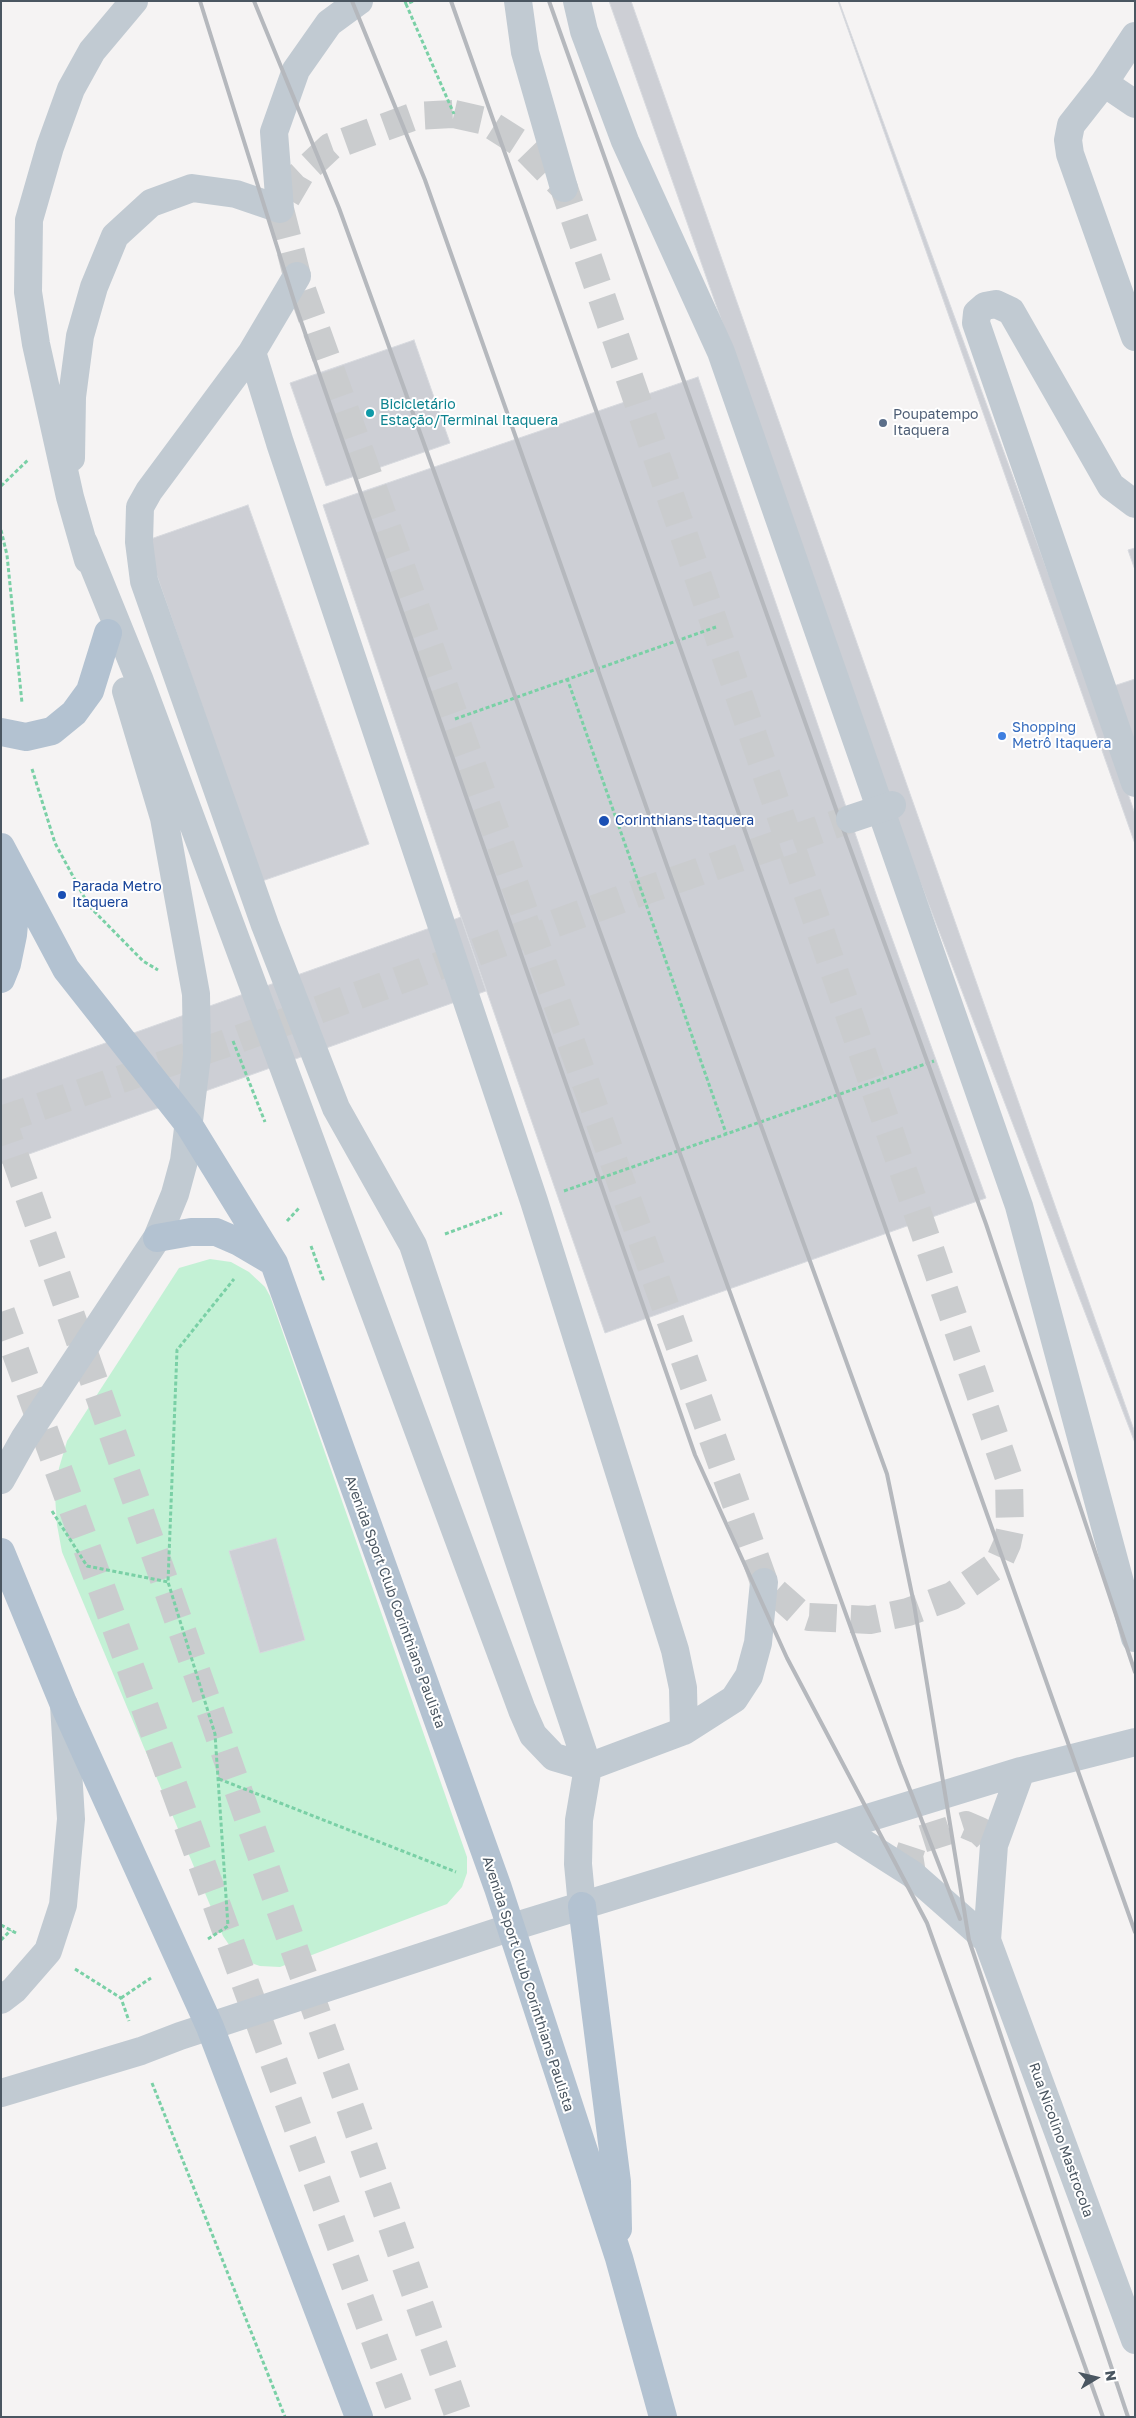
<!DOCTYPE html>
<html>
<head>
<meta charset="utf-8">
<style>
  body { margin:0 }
  #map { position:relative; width:1136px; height:2418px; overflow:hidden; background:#f5f3f3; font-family:"Golos Text",sans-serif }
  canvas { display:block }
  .frame { position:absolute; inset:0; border:2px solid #4a5661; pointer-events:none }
  .north { position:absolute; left:1071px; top:2353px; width:50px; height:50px; -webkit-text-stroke:4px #fff; paint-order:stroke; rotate:81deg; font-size:14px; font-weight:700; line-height:20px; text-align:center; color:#4a5661 }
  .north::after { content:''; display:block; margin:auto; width:18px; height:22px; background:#4a5661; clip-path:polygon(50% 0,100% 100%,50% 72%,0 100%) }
</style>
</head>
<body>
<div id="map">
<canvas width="1136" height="2418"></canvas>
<div class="frame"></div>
<div class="north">N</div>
</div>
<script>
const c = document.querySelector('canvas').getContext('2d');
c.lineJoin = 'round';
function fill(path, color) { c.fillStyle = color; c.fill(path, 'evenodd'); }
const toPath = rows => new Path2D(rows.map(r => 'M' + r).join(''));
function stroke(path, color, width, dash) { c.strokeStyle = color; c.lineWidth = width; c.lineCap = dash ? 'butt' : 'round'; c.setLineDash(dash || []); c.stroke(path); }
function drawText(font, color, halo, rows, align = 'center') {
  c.font = font + ' "Golos Text",sans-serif'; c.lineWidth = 4; c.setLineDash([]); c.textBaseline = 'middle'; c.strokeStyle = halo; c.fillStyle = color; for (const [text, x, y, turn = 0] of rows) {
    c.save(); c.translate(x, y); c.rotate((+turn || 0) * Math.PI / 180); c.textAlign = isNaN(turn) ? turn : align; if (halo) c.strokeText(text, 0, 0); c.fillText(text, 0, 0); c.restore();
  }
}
fill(toPath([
  [210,1259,231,1262,249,1272,265,1287,270,1296,467,1857,467,1873,462,1887,447,1904,280,1967,260,1966,251,1963,234,1952,223,1936,62,1552,57,1525,55,1496,59,1468,67,1441,179,1268]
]), '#c3f1d5');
const building = toPath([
  [609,1,839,1,1092,693,1135,679,1135,778,1124,782,1135,814,1135,1443,911,858,609,1],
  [631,1,838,1,1135,844,1135,1433,631,1],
  [414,340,450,443,326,486,290,383,414,340],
  [698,377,877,897,986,1198,605,1333,461,917,323,505,698,377],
  [248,505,369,844,262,881,145,541,248,505],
  [1135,548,1135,570,1128,550,1135,548],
  [461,917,486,991,1,1164,1,1080,461,917],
  [276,1538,305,1640,260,1653,229,1551,276,1538]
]);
fill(building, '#cdcfd5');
stroke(building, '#d7d9de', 1);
stroke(toPath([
  [454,114,485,121,521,144,564,188,1009,1478,1010,1530,1007,1544,998,1564,952,1596,908,1612,870,1620,809,1617,800,1614,764,1582,297,276,280,209,300,175,330,147,415,116,454,114],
  [1,1120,233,1041,641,892,850,819],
  [912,1874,909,1855,912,1846,919,1840,966,1825,980,1831,994,1845]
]), '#caccce', 28, [28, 14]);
stroke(toPath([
  [1,1117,459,2417],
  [1,1312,403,2417]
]), '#caccce', 28, [28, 14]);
stroke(toPath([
  [405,1,406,4,414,1],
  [406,4,454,114],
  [1,486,28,460],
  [1,530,7,555,22,703],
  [567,678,726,1133],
  [455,719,716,627],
  [32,769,55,843,89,906,143,961,158,970],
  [233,1041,265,1122],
  [564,1191,934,1061],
  [287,1221,300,1207],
  [445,1234,502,1213],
  [311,1246,323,1279,326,1278],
  [52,1511,87,1566,168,1582],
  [219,1779,456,1872],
  [1,1925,18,1934],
  [208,1939,228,1926,215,1734,168,1582,177,1350,234,1279],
  [1,1940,11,1930],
  [75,1969,121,1998,129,2021],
  [121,1998,151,1978],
  [152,2083,285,2417]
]), '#7ad0a6', 3, [4, 2.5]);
stroke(toPath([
  [518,1,525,52,564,188],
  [577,1,584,31,625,141,721,352,1019,1206,1135,1638],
  [1135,36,1104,83,1071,125,1068,140,1070,154,1135,337],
  [1104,83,1135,104],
  [252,352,149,491,140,507,139,542,144,581,265,925,336,1108,413,1245,588,1767,579,1820,578,1864,582,1906],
  [71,458,72,397,80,336,94,287,115,236,151,203,192,188,236,194,280,209,274,132,296,70,329,23,359,1],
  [1135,504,1111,486,1011,311,996,304,985,306,977,313,976,323,1135,783],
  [84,543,140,681,522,1710,533,1735,554,1757,588,1767,684,1731,683,1688,675,1650,534,1201,280,443,252,352,297,276],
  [88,560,70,497,36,344,28,292,29,220,50,147,71,89,92,51,134,1],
  [1,1480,24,1439,157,1238,175,1194,184,1161,197,1056,196,994,164,818,126,691],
  [684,1731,734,1699,749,1676,758,1643,764,1582],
  [1021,1771,994,1845,987,1940,1135,2340],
  [840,1828,912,1874,987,1940],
  [1,2000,14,1990,48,1951,63,1905,71,1819,64,1705],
  [1,2093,141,2051,180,2036,509,1928,1021,1771,1135,1742]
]), '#c1cad2', 28);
stroke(toPath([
  [1,732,26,737,52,731,74,713,90,691,108,633],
  [1,847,66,969,189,1125,274,1263,498,1888,619,2258,663,2417],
  [1,979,7,964,13,935,16,901,11,878],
  [157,1238,191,1232,216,1232,239,1242,273,1262],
  [1,1552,64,1705,210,2027,359,2417],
  [582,1906,617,2182,618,2229]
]), '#b3c2d1', 28);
stroke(toPath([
  [200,1,295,304,695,1455,787,1658,927,1923,1103,2417],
  [254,1,339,208,900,1764,960,1919],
  [352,1,425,180,671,877,887,1474,914,1604,969,1940,1128,2417],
  [451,1,1135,1932],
  [549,1,837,812,986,1224,1135,1672]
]), '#b5b8bd', 4);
stroke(toPath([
  [850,819,892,805]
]), '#c1cad2', 28);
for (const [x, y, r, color] of [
  [370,413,5,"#0f9aa8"],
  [883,423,5,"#5c6f8a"],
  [1002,736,5,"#3f7fe0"],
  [604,821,6,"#1a4fb4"],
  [62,895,5,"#1a4fb4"]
]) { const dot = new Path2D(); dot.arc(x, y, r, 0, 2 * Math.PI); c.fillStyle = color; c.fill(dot); stroke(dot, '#fff', 2); }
drawText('14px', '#0d838f', '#fff', [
  ["Bicicletário",380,405],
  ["Estação/Terminal Itaquera",380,421]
], 'left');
drawText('14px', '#4e5e75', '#fff', [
  ["Poupatempo",893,415],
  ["Itaquera",893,431]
], 'left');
drawText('14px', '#366cbe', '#fff', [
  ["Shopping",1012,728],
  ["Metrô Itaquera",1012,744]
], 'left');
drawText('14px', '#164399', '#fff', [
  ["Corinthians-Itaquera",615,821],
  ["Parada Metro",72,887],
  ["Itaquera",72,903]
], 'left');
drawText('14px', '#4a5661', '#fff', [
  ["Avenida Sport Club Corinthians Paulista",395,1602,70],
  ["Avenida Sport Club Corinthians Paulista",528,1984,72],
  ["Rua Nicolino Mastrocola",1061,2140,70]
]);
</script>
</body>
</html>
